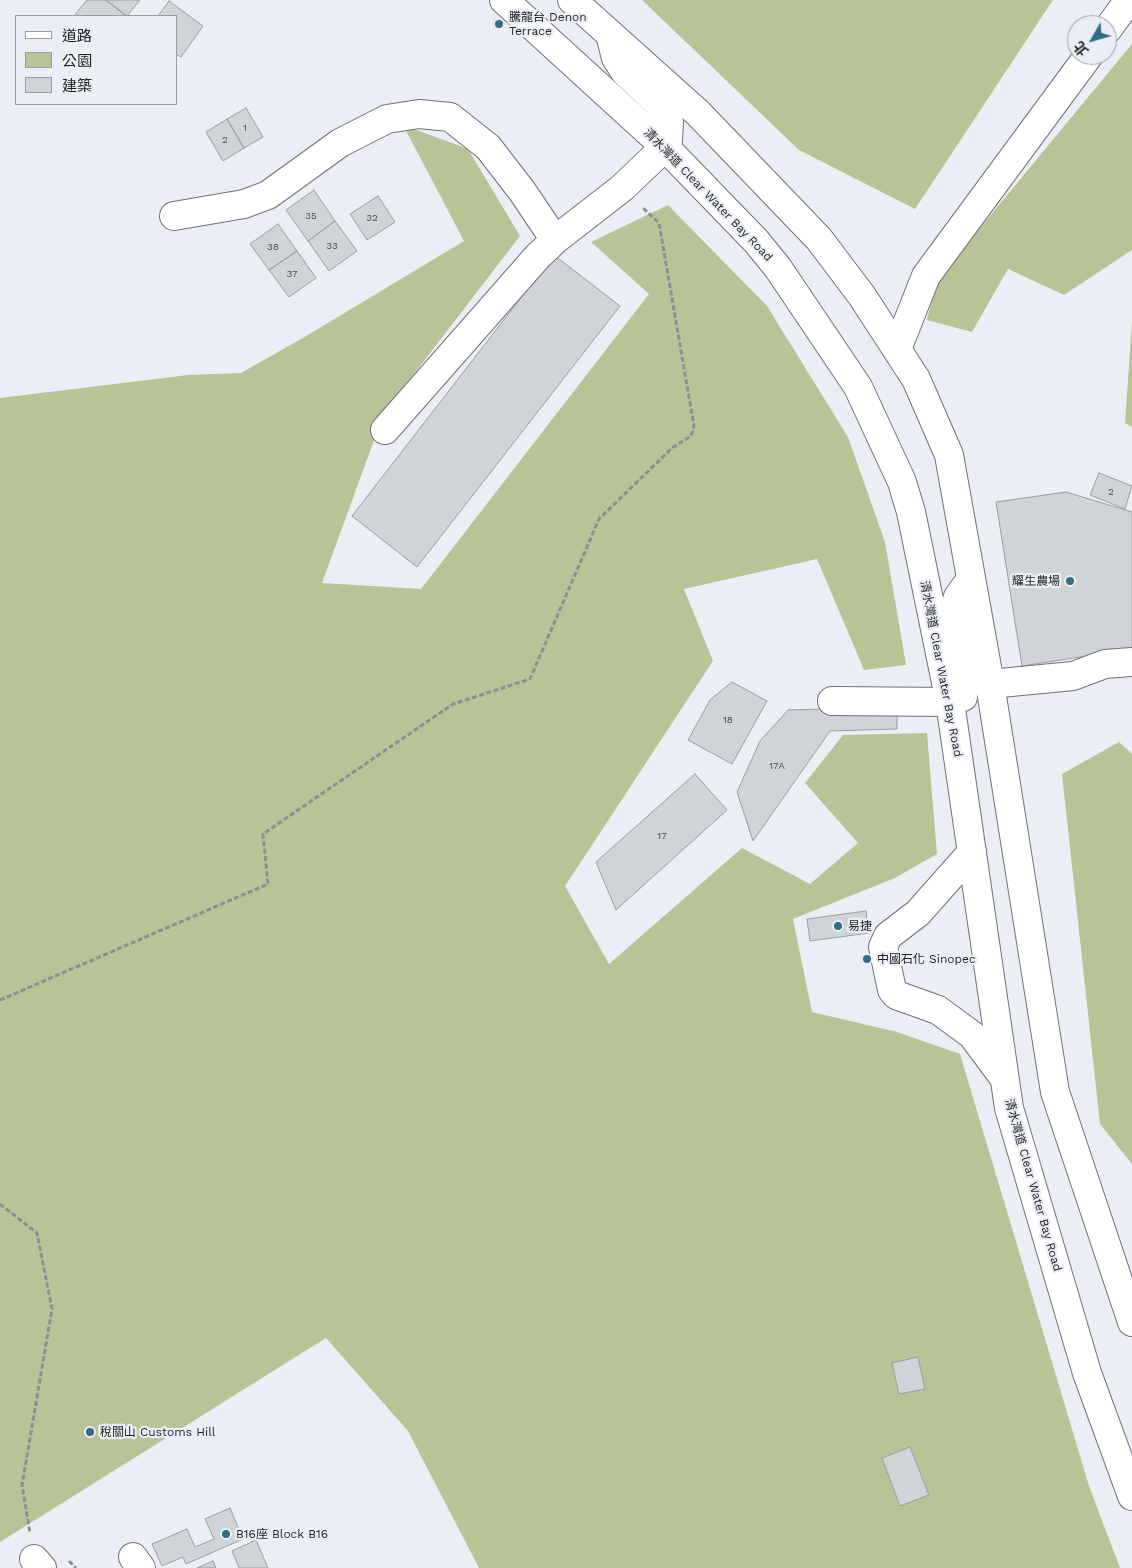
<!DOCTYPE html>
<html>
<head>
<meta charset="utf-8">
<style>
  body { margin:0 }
  #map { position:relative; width:1132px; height:1568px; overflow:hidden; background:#ebeff5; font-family:"Work Sans","Noto Sans TC",sans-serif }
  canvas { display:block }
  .legend { position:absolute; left:15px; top:15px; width:162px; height:90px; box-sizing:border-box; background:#ebeff5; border:1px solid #999ca1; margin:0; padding:6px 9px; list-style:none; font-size:15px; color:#1e2022 }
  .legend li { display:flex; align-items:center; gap:10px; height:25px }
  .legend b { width:25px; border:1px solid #999ca1 }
  .north { position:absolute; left:1067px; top:15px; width:50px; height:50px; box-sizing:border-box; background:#ebeff5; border:1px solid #999ca1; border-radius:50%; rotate:232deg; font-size:14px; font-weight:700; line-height:20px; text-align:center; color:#1e2022 }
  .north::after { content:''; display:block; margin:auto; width:18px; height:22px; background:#346c86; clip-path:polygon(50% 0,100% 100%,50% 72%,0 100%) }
</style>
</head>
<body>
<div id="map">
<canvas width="1132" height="1568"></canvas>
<ul class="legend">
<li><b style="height:6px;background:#fff"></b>道路</li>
<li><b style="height:14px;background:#b8c496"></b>公園</li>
<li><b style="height:14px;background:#cfd4d9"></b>建築</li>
</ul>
<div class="north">北</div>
</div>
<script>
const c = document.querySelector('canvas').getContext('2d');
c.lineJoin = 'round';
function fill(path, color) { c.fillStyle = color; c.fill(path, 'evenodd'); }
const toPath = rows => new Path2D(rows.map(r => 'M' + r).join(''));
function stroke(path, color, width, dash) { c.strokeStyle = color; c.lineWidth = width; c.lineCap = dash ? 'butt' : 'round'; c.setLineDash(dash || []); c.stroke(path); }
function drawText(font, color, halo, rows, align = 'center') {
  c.font = font + ' "Work Sans","Noto Sans TC",sans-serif'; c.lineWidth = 4.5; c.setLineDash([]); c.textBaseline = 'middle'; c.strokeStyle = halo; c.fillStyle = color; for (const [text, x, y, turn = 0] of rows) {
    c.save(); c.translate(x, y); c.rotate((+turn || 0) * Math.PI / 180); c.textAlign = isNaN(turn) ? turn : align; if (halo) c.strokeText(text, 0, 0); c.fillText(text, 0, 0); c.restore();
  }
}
fill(toPath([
  [642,0,1053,0,915,209,799,150],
  [1132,44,1132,250,1064,295,1008,269,972,332,927,320,935,286,965,246],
  [403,125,468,149,520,236,384,413,322,583,421,589,649,294,591,242,668,205,767,306,848,437,885,542,906,665,864,670,817,559,684,589,713,661,565,886,609,964,742,848,810,884,858,843,805,783,843,735,927,733,937,854,895,878,793,919,812,1012,897,1032,960,1054,1089,1486,1120,1568,479,1568,408,1431,326,1338,0,1542,0,398,188,375,241,373,308,335,464,241],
  [1132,322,1132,427,1125,423],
  [1119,742,1132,754,1132,1164,1100,1124,1062,774]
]), '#b8c496');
const building = toPath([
  [87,0,106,0,126,16,74,16,87,0],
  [106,0,140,0,127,16,106,0],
  [169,1,203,26,181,57,176,54,176,16,158,16,169,1],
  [246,108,263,137,244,148,227,119,246,108],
  [227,119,244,148,223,161,206,132,227,119],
  [314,190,335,221,308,241,286,210,314,190],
  [378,196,395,222,367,240,350,214,378,196],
  [335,221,357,251,329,271,308,241,335,221],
  [278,224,297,251,269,270,250,244,278,224],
  [297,251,316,278,289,297,269,270,297,251],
  [554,255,620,306,417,567,352,516,554,255],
  [1099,473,1132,486,1125,509,1090,495,1099,473],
  [1066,492,1132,512,1132,649,1022,666,996,502,1066,492],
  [732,682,767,701,732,764,688,740,710,700,732,682],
  [897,707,897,729,830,731,753,841,737,792,760,741,788,710,897,707],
  [695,774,727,810,616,910,596,862,695,774],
  [866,911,869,933,810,941,807,919,866,911],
  [918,1357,925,1389,899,1394,892,1363,918,1357],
  [910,1447,929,1495,900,1506,882,1458,910,1447],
  [230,1508,243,1539,186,1564,183,1557,162,1566,152,1544,187,1529,195,1547,214,1539,205,1519,230,1508],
  [256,1540,268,1568,239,1568,232,1551,256,1540],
  [213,1561,216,1568,197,1568,213,1561]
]);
fill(building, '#cfd4d9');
stroke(building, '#999da2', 1);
const minor = toPath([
  [1107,30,1129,0],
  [174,216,244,204,268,195,340,143,387,119,419,114,450,117,488,147,522,191,555,240],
  [897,349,926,276,1089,55],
  [385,430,538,256,555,240,622,188,665,147,668,141,669,121,658,103,625,72,616,58,610,34],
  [990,684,1073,676,1105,664,1132,662],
  [832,701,950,702,963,697,966,679,951,619,958,597,971,579],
  [972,852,918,913,888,936,883,947,892,990,896,995,938,1010,972,1035,1004,1078],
  [133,1557,141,1568],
  [34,1559,42,1568]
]);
const major = toPath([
  [504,0,665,147,756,241,778,268,858,387,902,482,911,512,950,702,1009,1108,1087,1373,1132,1496],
  [572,0,698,113,819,239,862,296,916,379,949,455,990,684,1055,1092,1132,1322]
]);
stroke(minor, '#6e7176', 30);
stroke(major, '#6e7176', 30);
stroke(toPath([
  [0,1000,268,884,263,834,453,704,530,679,599,519,672,448,691,436,694,426,659,223,642,207],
  [0,1204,37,1233,52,1309,22,1485,30,1533],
  [69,1561,76,1568]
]), '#8b8e92', 3, [5, 2.5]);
stroke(minor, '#fff', 28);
stroke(major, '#fff', 28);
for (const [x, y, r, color] of [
  [499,24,5,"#346c86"],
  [1070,581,5,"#346c86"],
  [838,926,5,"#346c86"],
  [867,959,5,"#346c86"],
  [90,1432,5,"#346c86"],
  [226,1534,5,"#346c86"]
]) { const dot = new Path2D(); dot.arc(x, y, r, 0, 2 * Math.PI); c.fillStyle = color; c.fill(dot); stroke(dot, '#ebeff5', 2); }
drawText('10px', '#4a4d50', null, [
  ["1",245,128],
  ["2",225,140],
  ["35",311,216],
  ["32",372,218],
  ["33",332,246],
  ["38",273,247],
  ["37",292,274],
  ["2",1111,492],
  ["18",728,720],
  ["17A",777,766],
  ["17",662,836]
]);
drawText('12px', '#1e2022', '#ebeff5', [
  ["騰龍台 Denon",509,17],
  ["Terrace",509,31],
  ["耀生農場",1060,581,"right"],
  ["易捷",848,926],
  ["中國石化 Sinopec",877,959],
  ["稅關山 Customs Hill",100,1432],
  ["B16座 Block B16",236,1534]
], 'left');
drawText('12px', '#1e2022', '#ebeff5', [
  ["清水灣道 Clear Water Bay Road",708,195,46],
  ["清水灣道 Clear Water Bay Road",941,669,79],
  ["清水灣道 Clear Water Bay Road",1033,1185,74]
]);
</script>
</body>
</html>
